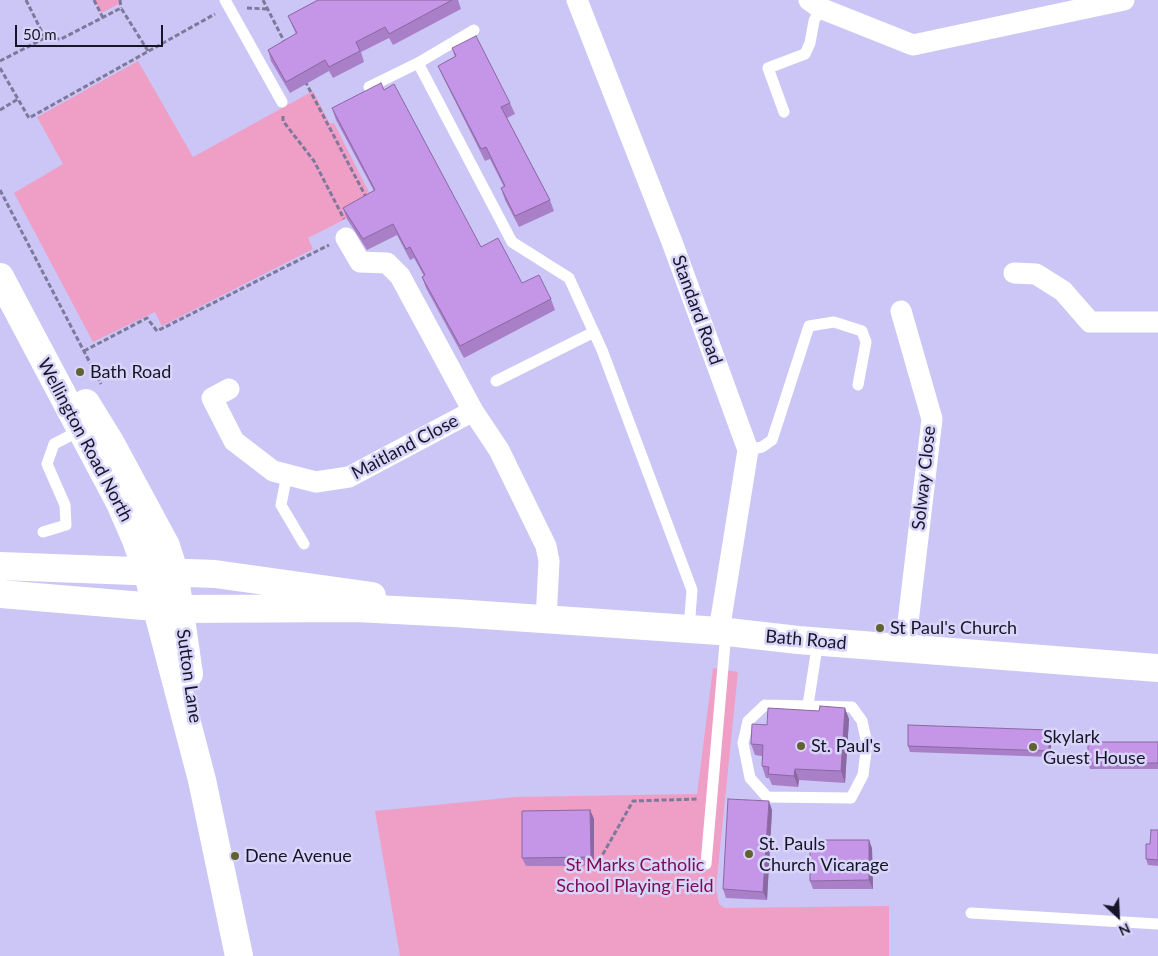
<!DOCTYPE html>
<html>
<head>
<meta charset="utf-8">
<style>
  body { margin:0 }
  #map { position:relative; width:1158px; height:956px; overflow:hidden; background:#cbc6f5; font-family:Lato,sans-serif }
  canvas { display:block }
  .north { position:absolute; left:1093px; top:891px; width:50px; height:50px; -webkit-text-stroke:4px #d8d5f9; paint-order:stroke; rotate:155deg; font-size:14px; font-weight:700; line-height:20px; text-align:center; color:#171429 }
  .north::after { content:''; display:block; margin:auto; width:18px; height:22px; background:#171429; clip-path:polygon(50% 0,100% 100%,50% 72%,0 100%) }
  .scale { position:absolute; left:15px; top:25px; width:148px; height:22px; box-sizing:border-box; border:2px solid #171429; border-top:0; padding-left:6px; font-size:15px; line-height:18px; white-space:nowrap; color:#171429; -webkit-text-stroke:4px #d8d5f9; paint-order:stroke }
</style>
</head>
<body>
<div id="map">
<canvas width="1158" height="956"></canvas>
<div class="north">N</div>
<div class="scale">50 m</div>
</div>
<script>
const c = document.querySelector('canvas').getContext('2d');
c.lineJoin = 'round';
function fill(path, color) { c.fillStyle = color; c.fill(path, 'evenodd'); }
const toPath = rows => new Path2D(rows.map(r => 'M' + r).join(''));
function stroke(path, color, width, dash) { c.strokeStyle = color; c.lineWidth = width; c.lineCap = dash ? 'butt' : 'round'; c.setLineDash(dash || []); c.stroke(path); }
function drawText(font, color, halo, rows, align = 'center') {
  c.font = font + ' Lato,sans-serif'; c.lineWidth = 5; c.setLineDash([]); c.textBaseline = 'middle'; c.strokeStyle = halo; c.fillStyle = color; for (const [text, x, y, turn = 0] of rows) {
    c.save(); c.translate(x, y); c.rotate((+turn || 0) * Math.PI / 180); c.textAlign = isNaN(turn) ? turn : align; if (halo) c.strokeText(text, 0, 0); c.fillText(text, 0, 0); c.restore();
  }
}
fill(toPath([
  [94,0,120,0,121,3,101,13],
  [138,61,193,157,313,91,330,124,334,123,375,204,308,238,313,249,162,326,155,312,93,342,14,193,63,164,37,117],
  [713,668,738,672,716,888,719,904,725,908,889,906,889,956,400,956,375,811,516,797,697,794]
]), '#ef9fc5');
stroke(toPath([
  [26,0,45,38],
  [94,0,103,18],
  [120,0,121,8],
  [263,0,285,43],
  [247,8,267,9],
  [0,61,45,38,61,39,121,8,148,51],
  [0,68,29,118,215,14],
  [305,81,366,197],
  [0,110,18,99],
  [283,116,283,121,314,161,344,219],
  [0,190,101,384],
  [84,351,147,318,157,331,329,245],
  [599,861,633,801,698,799]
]), '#7d799c', 3, [5, 2.5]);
stroke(toPath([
  [225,0,282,102],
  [418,63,512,242,569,278,602,350,692,590,689,629],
  [369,87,418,63,474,30],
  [784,112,768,68,805,54,810,43,814,21,820,8],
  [496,381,594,332],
  [748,450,762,447,772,440,809,326,834,322,862,331,866,342,858,385],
  [287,474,281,505,304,544],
  [43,532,66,525,65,505,47,464,54,444,81,430],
  [765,705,852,707,862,721,867,744,863,775,851,798,767,797,750,778,743,743,748,721,765,705],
  [808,705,818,641],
  [706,864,726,632],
  [971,913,1158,924]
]), '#fff', 11);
stroke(toPath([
  [577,0,672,242,748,450,719,631],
  [809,0,820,8,913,45,1124,0],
  [346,238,360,262,387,263,400,276,473,411,499,450,546,546,549,561,546,620],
  [1014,273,1036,274,1063,291,1090,322,1158,322],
  [901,311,932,419,905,648],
  [229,389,212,398,234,441,273,471,316,482,349,477,473,411]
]), '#fff', 21);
stroke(toPath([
  [0,277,120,503,136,540,147,571,202,780,239,956],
  [86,403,110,442,166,546,174,571,189,674],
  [0,566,215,574,372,596],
  [0,594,179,609,356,608,454,613,719,631,798,640,1158,668]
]), '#fff', 28);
fill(toPath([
  [318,0,458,0,461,9,393,45,389,38,361,52,364,62,333,78,329,71,290,93,271,61,268,50,296,34,288,16],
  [452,48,510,103,515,114,507,118,550,200,554,211,519,227,505,200,501,188,504,187,490,159,485,161,443,77,438,66,455,57],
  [384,90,481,247,522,283,551,299,555,310,464,358,426,288,422,277,424,276,414,258,410,260,397,235,367,250,347,219,343,208,374,191,336,120,332,108],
  [849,719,845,783,799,780,798,787,772,785,769,778,766,778,762,766,762,756,755,755,751,744,767,725],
  [1051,736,1051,757,910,752,908,746],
  [1158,742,1158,769,1090,769,1088,763],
  [590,810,594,819,594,866,526,866,522,858],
  [772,810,767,900,726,898,723,889],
  [1158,830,1158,866,1148,865,1146,859,1150,844],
  [872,848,873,889,813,889,810,881]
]), '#a980c8');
fill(toPath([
  [845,708,849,719,845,783,841,771],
  [1049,730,1051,736,1051,757,1049,751],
  [795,769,799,780,798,787,794,776],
  [769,801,772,810,767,900,763,892],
  [590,810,594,819,594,866,591,857],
  [869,840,872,848,873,889,869,880]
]), '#8a68a2');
const building = toPath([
  [318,0,452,0,389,34,385,27,356,42,360,51,329,67,325,60,286,82,268,50,297,33,288,16,318,0],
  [476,36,510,103,501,107,550,200,515,216,501,188,505,186,486,147,481,149,438,66,456,56,452,48,476,36],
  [381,83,384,90,394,84,481,247,498,238,522,283,539,275,551,299,460,346,422,277,425,275,410,247,406,249,393,224,363,239,343,208,375,190,332,108,381,83],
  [820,706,845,708,841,771,795,769,794,776,768,774,769,767,762,766,763,745,751,744,752,724,767,725,768,708,819,711,820,706],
  [908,725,1049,730,1049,751,908,746,908,725],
  [1088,742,1158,742,1158,763,1088,763,1088,742],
  [728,799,769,801,763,892,723,889,728,799],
  [590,810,591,857,522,858,522,811,590,810],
  [1151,830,1158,830,1158,860,1146,859,1146,844,1150,844,1151,830],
  [810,840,869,840,869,880,810,881,810,840]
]);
fill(building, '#c595e8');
stroke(building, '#8a68a2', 1);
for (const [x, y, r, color] of [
  [80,372,5,"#61622f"],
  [880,628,5,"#61622f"],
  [801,746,5,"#61622f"],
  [1033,747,5,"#61622f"],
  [749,854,5,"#61622f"],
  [235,856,5,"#61622f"]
]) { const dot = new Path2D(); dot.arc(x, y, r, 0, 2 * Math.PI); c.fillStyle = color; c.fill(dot); stroke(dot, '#d8d5f9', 2); }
drawText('18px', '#171429', '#d8d5f9', [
  ["Standard Road",697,310,70],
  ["Wellington Road North",85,440,62],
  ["Maitland Close",405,447,-28],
  ["Solway Close",924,478,-84],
  ["Bath Road",806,640,5],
  ["Sutton Lane",189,676,82]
]);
drawText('18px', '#171429', '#d8d5f9', [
  ["Bath Road",90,372],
  ["St Paul's Church",890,628],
  ["Skylark",1043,737],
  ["Guest House",1043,758],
  ["St. Paul's",811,746],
  ["St. Pauls",759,844],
  ["Church Vicarage",759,865],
  ["Dene Avenue",245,856]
], 'left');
drawText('18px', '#7e0b52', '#d8d5f9', [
  ["St Marks Catholic",635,865],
  ["School Playing Field",635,886]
]);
</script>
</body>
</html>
